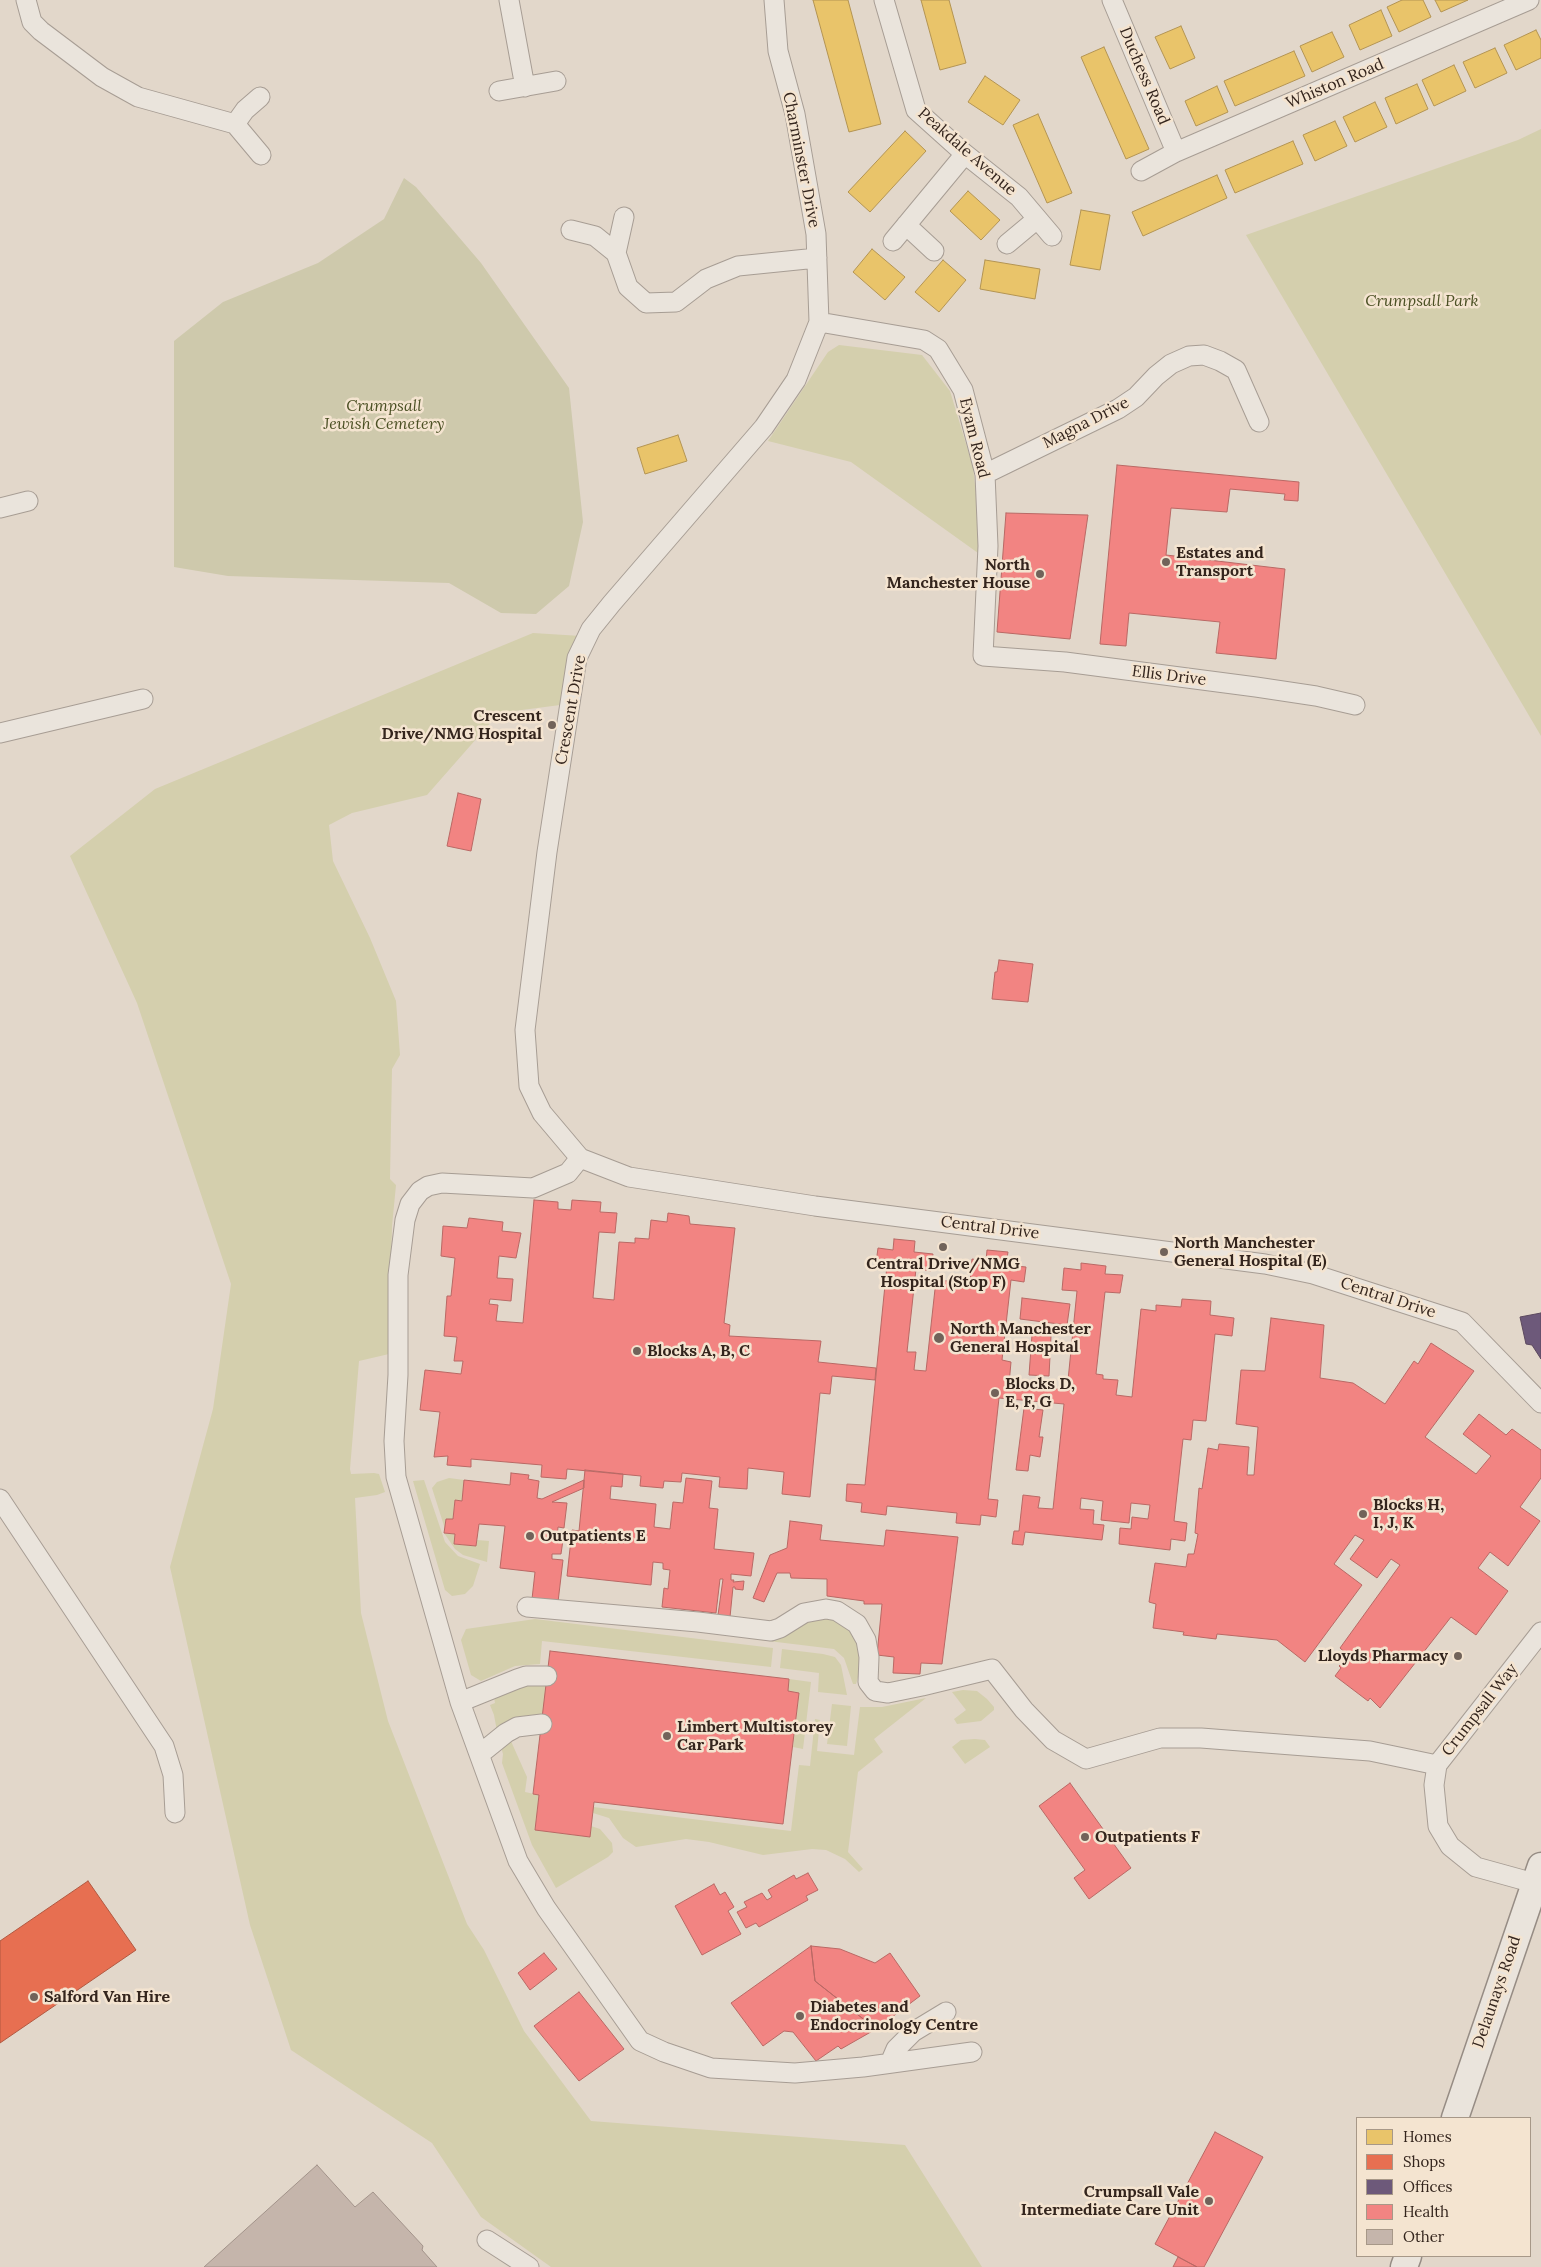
<!DOCTYPE html>
<html>
<head>
<meta charset="utf-8">
<style>
  body { margin:0 }
  #map { position:relative; width:1541px; height:2267px; overflow:hidden; background:#e2d7ca; font-family:Lora,serif }
  canvas { display:block }
  .legend { position:absolute; left:1356px; top:2117px; width:175px; height:140px; box-sizing:border-box; background:#f4e4d0; border:1px solid #a79888; margin:0; padding:6px 9px; list-style:none; font-size:15px; color:#34251d }
  .legend li { display:flex; align-items:center; gap:10px; height:25px }
  .legend b { width:25px; border:1px solid #a79888 }
</style>
</head>
<body>
<div id="map">
<canvas width="1541" height="2267"></canvas>
<ul class="legend">
<li><b style="height:14px;background:#e9c46a"></b>Homes</li>
<li><b style="height:14px;background:#e76f51"></b>Shops</li>
<li><b style="height:14px;background:#6d597a"></b>Offices</li>
<li><b style="height:14px;background:#f28482"></b>Health</li>
<li><b style="height:14px;background:#c5b5ab"></b>Other</li>
</ul>
</div>
<script>
const c = document.querySelector('canvas').getContext('2d');
c.lineJoin = 'round';
function fill(path, color) { c.fillStyle = color; c.fill(path, 'evenodd'); }
const toPath = rows => new Path2D(rows.map(r => 'M' + r).join(''));
function stroke(path, color, width, dash) { c.strokeStyle = color; c.lineWidth = width; c.lineCap = dash ? 'butt' : 'round'; c.setLineDash(dash || []); c.stroke(path); }
function drawText(font, color, halo, rows, align = 'center') {
  c.font = font + ' Lora,serif'; c.lineWidth = 5; c.setLineDash([]); c.textBaseline = 'middle'; c.strokeStyle = halo; c.fillStyle = color; for (const [text, x, y, turn = 0] of rows) {
    c.save(); c.translate(x, y); c.rotate((+turn || 0) * Math.PI / 180); c.textAlign = isNaN(turn) ? turn : align; if (halo) c.strokeText(text, 0, 0); c.fillText(text, 0, 0); c.restore();
  }
}
fill(toPath([
  [1541,129,1541,736,1246,235,1518,140],
  [839,345,922,355,950,391,973,467,978,513,978,553,851,462,768,441,828,352],
  [533,633,581,636,560,705,499,713,427,795,352,813,329,825,333,861,370,938,396,1001,400,1055,392,1069,390,1179,396,1185,392,1226,389,1354,359,1361,350,1469,351,1474,374,1473,379,1474,385,1492,377,1495,355,1498,361,1613,388,1721,467,1924,484,1950,524,2031,591,2121,905,2145,982,2267,551,2267,481,2217,432,2143,291,2050,250,1925,170,1567,213,1409,231,1284,137,1003,70,856,155,789],
  [449,1478,464,1480,462,1501,455,1500,453,1519,446,1519,445,1529,432,1488,437,1482],
  [424,1480,445,1542,458,1556,480,1564,473,1586,465,1594,452,1596,445,1590,413,1481],
  [444,1533,455,1534,454,1544,476,1546,477,1540,489,1541,487,1562,463,1555,455,1549],
  [826,1616,839,1619,857,1636,862,1664,856,1684,853,1684,844,1658,834,1649,752,1639,767,1638,801,1623],
  [535,1619,773,1648,771,1667,542,1641,540,1664,515,1666,481,1681,471,1675,461,1640,466,1629],
  [782,1649,823,1654,835,1657,841,1665,847,1695,818,1692,819,1673,780,1668],
  [789,1679,811,1682,803,1749,793,1747,799,1693,788,1691],
  [547,1684,543,1717,497,1731,494,1715,490,1705,495,1703,494,1697,518,1685],
  [963,1690,977,1691,987,1699,994,1707,994,1710,981,1721,957,1724,954,1719,966,1710,952,1692],
  [926,1698,874,1739,883,1752,858,1772,848,1852,863,1869,859,1872,845,1859,826,1850,812,1849,763,1855,709,1842,686,1839,636,1847,623,1838,609,1818,593,1813,593,1807,791,1831,799,1765,810,1766,815,1719,820,1720,817,1751,854,1755,860,1707,882,1707],
  [832,1704,851,1706,847,1746,827,1744],
  [510,1739,527,1777,525,1792,539,1795,535,1830,589,1837,591,1826,600,1829,612,1843,613,1852,608,1857,556,1888,532,1845,502,1763,503,1754,501,1747],
  [975,1739,985,1740,990,1747,965,1764,952,1747,961,1740]
]), '#d4cfad');
fill(toPath([
  [404,178,416,187,481,263,569,388,583,522,569,586,536,614,501,613,449,583,228,576,174,567,174,341,223,302,318,263,384,219]
]), '#cec9ac');
const homes = toPath([
  [813,0,848,0,881,124,849,132,813,0],
  [921,0,949,0,966,63,940,70,921,0],
  [1402,0,1423,0,1431,17,1399,32,1387,7,1402,0],
  [1435,0,1468,0,1441,12,1435,0],
  [1381,10,1392,36,1360,50,1349,25,1381,10],
  [1181,26,1195,58,1170,69,1155,37,1181,26],
  [1536,30,1541,40,1541,58,1516,70,1504,45,1536,30],
  [1332,32,1344,57,1312,72,1300,46,1332,32],
  [1104,47,1149,149,1126,159,1081,57,1104,47],
  [1495,48,1507,73,1475,88,1463,62,1495,48],
  [1294,51,1305,76,1235,106,1224,81,1294,51],
  [1454,65,1466,91,1434,106,1422,80,1454,65],
  [985,76,1020,100,1003,125,968,102,985,76],
  [1417,84,1428,109,1396,124,1385,98,1417,84],
  [1217,86,1228,112,1196,126,1185,101,1217,86],
  [1375,102,1387,127,1355,142,1343,117,1375,102],
  [1038,114,1072,193,1047,203,1013,125,1038,114],
  [1335,121,1347,146,1315,161,1303,135,1335,121],
  [905,131,926,151,870,212,848,192,905,131],
  [1293,141,1303,164,1235,193,1225,170,1293,141],
  [1217,175,1227,198,1143,236,1132,212,1217,175],
  [968,191,1000,220,981,240,950,211,968,191],
  [1081,210,1110,215,1100,270,1070,265,1081,210],
  [872,249,905,277,885,300,853,272,872,249],
  [943,260,966,280,939,312,915,292,943,260],
  [985,260,1040,269,1035,299,980,289,985,260],
  [678,435,687,461,645,474,637,448,678,435]
]);
fill(homes, '#e9c46a');
stroke(homes, '#b39453', 1);
const shops = toPath([
  [88,1881,136,1950,0,2043,0,1941,88,1881]
]);
fill(shops, '#e76f51');
stroke(shops, '#b15941', 1);
const offices = toPath([
  [1541,1313,1541,1359,1532,1345,1526,1344,1520,1317,1541,1313]
]);
fill(offices, '#6d597a');
stroke(offices, '#5c495e', 1);
const health = toPath([
  [1117,465,1299,482,1298,501,1284,500,1285,494,1230,489,1227,512,1171,508,1166,555,1285,569,1276,659,1216,653,1220,622,1129,613,1126,646,1100,644,1117,465],
  [1006,513,1088,515,1070,639,997,632,1006,513],
  [458,793,481,799,471,851,447,846,458,793],
  [999,960,1033,964,1028,1002,992,999,995,972,997,972,999,960],
  [534,1200,558,1202,558,1209,571,1210,572,1200,601,1202,600,1212,617,1213,615,1233,599,1232,593,1298,614,1300,619,1242,635,1243,635,1238,649,1239,651,1220,667,1222,668,1213,689,1216,690,1224,735,1228,724,1323,730,1325,729,1336,821,1341,818,1362,876,1368,875,1380,832,1376,830,1394,820,1393,810,1497,782,1494,784,1472,748,1468,747,1489,719,1487,720,1477,682,1473,681,1482,664,1481,663,1488,640,1486,641,1476,567,1469,566,1479,541,1477,542,1465,471,1459,471,1467,447,1465,448,1456,434,1457,440,1412,420,1410,425,1370,461,1374,463,1361,454,1361,457,1337,444,1336,447,1296,451,1296,455,1258,441,1256,443,1226,467,1228,469,1218,503,1222,502,1231,521,1233,516,1258,499,1256,497,1278,513,1279,511,1301,490,1299,489,1304,498,1305,496,1321,523,1323,534,1200],
  [894,1239,915,1241,914,1252,933,1254,931,1271,916,1269,907,1352,916,1352,914,1370,926,1371,936,1280,970,1283,972,1259,986,1261,987,1250,1008,1252,1006,1265,1026,1267,1024,1282,1011,1280,1002,1360,1011,1362,1009,1384,1067,1390,1077,1291,1062,1290,1064,1268,1081,1270,1081,1263,1106,1266,1105,1274,1123,1275,1120,1293,1105,1292,1096,1374,1103,1375,1103,1379,1118,1380,1116,1395,1132,1397,1141,1309,1156,1311,1156,1305,1181,1307,1182,1299,1211,1301,1210,1315,1234,1318,1232,1336,1215,1334,1206,1421,1193,1420,1191,1440,1183,1439,1174,1521,1187,1523,1185,1541,1171,1539,1170,1550,1119,1544,1120,1528,1131,1529,1132,1517,1148,1519,1150,1505,1131,1503,1129,1523,1101,1520,1103,1501,1081,1498,1080,1509,1094,1510,1093,1524,1104,1525,1102,1540,1025,1532,1023,1545,1012,1544,1014,1531,1019,1531,1023,1495,1040,1497,1038,1508,1053,1509,1064,1404,999,1398,988,1499,998,1500,996,1517,981,1515,980,1525,956,1523,957,1513,887,1506,886,1515,861,1512,862,1503,846,1501,847,1484,865,1485,887,1265,876,1263,878,1248,893,1250,894,1239],
  [1022,1298,1070,1304,1067,1325,1020,1319,1022,1298],
  [1271,1318,1324,1325,1320,1378,1353,1383,1385,1404,1414,1361,1418,1364,1431,1343,1474,1371,1425,1437,1476,1474,1491,1456,1463,1434,1479,1414,1506,1435,1512,1429,1541,1450,1541,1478,1520,1507,1540,1521,1508,1566,1490,1552,1478,1568,1508,1591,1476,1635,1451,1617,1380,1708,1370,1698,1368,1701,1335,1676,1341,1668,1339,1666,1349,1656,1340,1648,1400,1565,1391,1559,1377,1578,1350,1559,1364,1540,1355,1535,1334,1564,1362,1585,1305,1662,1277,1640,1217,1634,1216,1639,1183,1635,1184,1632,1153,1628,1156,1604,1149,1602,1155,1563,1186,1567,1188,1554,1194,1554,1198,1534,1195,1533,1199,1488,1202,1489,1208,1448,1218,1450,1219,1444,1249,1447,1247,1475,1254,1475,1258,1427,1236,1424,1241,1370,1265,1371,1271,1318],
  [1032,1335,1051,1336,1049,1376,1029,1375,1032,1335],
  [1024,1408,1043,1410,1039,1437,1043,1437,1040,1457,1030,1455,1028,1471,1016,1470,1024,1408],
  [585,1470,623,1474,622,1487,611,1486,610,1499,656,1504,654,1527,670,1529,673,1502,683,1503,686,1478,712,1481,709,1508,718,1509,714,1549,754,1553,751,1576,731,1574,731,1580,734,1580,733,1582,744,1581,743,1590,735,1589,735,1587,733,1587,730,1617,718,1615,723,1579,720,1579,716,1613,662,1607,664,1588,668,1589,670,1570,663,1569,663,1563,653,1562,651,1585,567,1576,572,1530,579,1531,585,1470],
  [511,1473,529,1475,528,1479,539,1481,537,1498,542,1499,584,1480,584,1488,552,1502,567,1503,564,1528,558,1527,557,1539,563,1540,561,1554,552,1554,552,1559,563,1560,558,1602,532,1599,535,1572,500,1568,505,1526,479,1524,476,1546,454,1544,455,1534,444,1533,446,1519,453,1519,455,1500,462,1501,464,1480,510,1485,511,1473],
  [790,1521,822,1525,820,1540,884,1546,886,1530,958,1537,942,1664,921,1663,920,1674,893,1673,894,1657,877,1655,882,1604,864,1604,864,1601,827,1596,827,1579,791,1578,790,1573,777,1573,764,1602,753,1598,770,1555,787,1548,790,1521],
  [550,1651,789,1679,788,1691,799,1693,783,1824,594,1802,590,1837,535,1830,539,1795,533,1794,550,1651],
  [1070,1783,1131,1868,1089,1899,1074,1878,1085,1870,1039,1806,1070,1783],
  [808,1873,818,1890,806,1896,808,1900,759,1927,756,1923,746,1928,737,1912,747,1907,744,1902,762,1893,767,1900,772,1897,768,1890,794,1875,796,1879,808,1873],
  [714,1884,720,1895,725,1892,734,1907,728,1911,741,1934,702,1955,675,1906,714,1884],
  [811,1946,815,1981,876,2029,841,2049,838,2046,816,2061,793,2032,784,2031,763,2046,731,2003,811,1946],
  [811,1946,840,1949,875,1963,890,1953,920,1996,876,2029,815,1981,811,1946],
  [544,1953,557,1969,530,1990,518,1973,544,1953],
  [579,1992,624,2049,579,2081,534,2026,579,1992],
  [1215,2132,1263,2157,1204,2267,1197,2267,1155,2244,1215,2132],
  [1178,2257,1197,2267,1173,2267,1178,2257]
]);
fill(health, '#f28482');
stroke(health, '#b96864', 1);
const building = toPath([
  [317,2165,355,2207,373,2192,423,2246,422,2250,437,2267,204,2267,317,2165]
]);
fill(building, '#c5b5ab');
stroke(building, '#a2938a', 1);
const street = toPath([
  [26,0,32,22,41,31,102,77,138,97,235,124,261,155],
  [509,0,525,87],
  [774,0,778,51,795,114,816,234,819,322,796,380,764,427,612,603,591,629,577,658,547,852,525,1030,529,1086,542,1113,580,1158,629,1177,815,1206,1265,1264,1313,1274,1462,1322,1541,1403],
  [884,0,916,110,965,154,1019,197,1052,236],
  [1112,0,1176,152],
  [499,91,556,81],
  [235,124,245,110,260,97],
  [1141,171,1176,152,1529,0],
  [906,225,934,251],
  [571,230,595,236,616,253,628,287,646,303,676,302,706,279,738,266,817,258],
  [893,241,965,154],
  [1007,244,1037,219],
  [616,253,624,217],
  [819,322,924,340,938,349,963,390,985,474,988,546,983,656,1065,662,1256,687,1316,696,1355,705],
  [985,474,1118,409,1136,397,1156,376,1171,364,1189,356,1204,355,1220,361,1236,370,1259,422],
  [0,508,28,501],
  [0,733,143,699],
  [580,1158,568,1173,533,1188,442,1183,428,1186,420,1191,410,1204,405,1220,398,1275,398,1375,394,1441,396,1477,460,1702,518,1861,546,1908,640,2041,664,2052,711,2068,795,2073,863,2067,972,2052],
  [0,1499,164,1746,173,1775,175,1813],
  [527,1607,698,1622,771,1631,780,1628,804,1613,826,1609,837,1611,857,1624,866,1640,869,1657,868,1682,875,1691,888,1693,922,1686,992,1669,1024,1710,1053,1740,1086,1759,1160,1738,1201,1738,1370,1751,1437,1765],
  [460,1702,517,1679,526,1676,547,1676],
  [480,1754,506,1733,517,1727,542,1724],
  [1534,1883,1476,1867,1450,1846,1438,1826,1434,1785,1437,1765,1541,1632],
  [890,2063,896,2049,913,2032,946,2012],
  [487,2240,529,2267]
]);
const secondary = toPath([
  [1455,2118,1541,1866],
  [1404,2267,1408,2256]
]);
stroke(street, '#a79d94', 21);
stroke(secondary, '#968c84', 29);
stroke(street, '#eae4dc', 19);
stroke(secondary, '#eae4dc', 26);
for (const [x, y, r, color] of [
  [1166,562,5,"#71635a"],
  [1040,574,5,"#71635a"],
  [552,725,5,"#71635a"],
  [943,1247,5,"#71635a"],
  [1164,1252,5,"#71635a"],
  [939,1338,6,"#71635a"],
  [637,1351,5,"#71635a"],
  [995,1393,5,"#71635a"],
  [1363,1514,5,"#71635a"],
  [530,1536,5,"#71635a"],
  [1458,1656,5,"#71635a"],
  [667,1736,5,"#71635a"],
  [1085,1837,5,"#71635a"],
  [34,1997,5,"#71635a"],
  [800,2016,5,"#71635a"],
  [1209,2201,5,"#71635a"]
]) { const dot = new Path2D(); dot.arc(x, y, r, 0, 2 * Math.PI); c.fillStyle = color; c.fill(dot); stroke(dot, '#f4e4d0', 2); }
drawText('16px', '#34251d', '#f4e4d0', [
  ["Duchess Road",1144,76,67],
  ["Whiston Road",1335,84,-23],
  ["Peakdale Avenue",967,152,41],
  ["Charminster Drive",801,160,79],
  ["Magna Drive",1086,423,-27],
  ["Eyam Road",974,438,76],
  ["Ellis Drive",1169,676,7],
  ["Crescent Drive",571,710,-80],
  ["Central Drive",990,1228,7],
  ["Central Drive",1388,1298,18],
  ["Crumpsall Way",1480,1710,-52],
  ["Delaunays Road",1497,1992,-71]
]);
drawText('italic 16px', '#4b5024', '#f4e4d0', [
  ["Crumpsall Park",1422,301],
  ["Crumpsall",384,406],
  ["Jewish Cemetery",384,424]
]);
drawText('bold 16px', '#34251d', '#f4e4d0', [
  ["Estates and",1176,553],
  ["Transport",1176,571],
  ["North",1030,565,"right"],
  ["Manchester House",1030,583,"right"],
  ["Crescent",542,716,"right"],
  ["Drive/NMG Hospital",542,734,"right"],
  ["North Manchester",1174,1243],
  ["General Hospital (E)",1174,1261],
  ["Central Drive/NMG",943,1264,"center"],
  ["Hospital (Stop F)",943,1282,"center"],
  ["North Manchester",950,1329],
  ["General Hospital",950,1347],
  ["Blocks A, B, C",647,1351],
  ["Blocks D,",1005,1384],
  ["E, F, G",1005,1402],
  ["Blocks H,",1373,1505],
  ["I, J, K",1373,1523],
  ["Outpatients E",540,1536],
  ["Lloyds Pharmacy",1448,1656,"right"],
  ["Limbert Multistorey",677,1727],
  ["Car Park",677,1745],
  ["Outpatients F",1095,1837],
  ["Salford Van Hire",44,1997],
  ["Diabetes and",810,2007],
  ["Endocrinology Centre",810,2025],
  ["Crumpsall Vale",1199,2192,"right"],
  ["Intermediate Care Unit",1199,2210,"right"]
], 'left');
</script>
</body>
</html>
